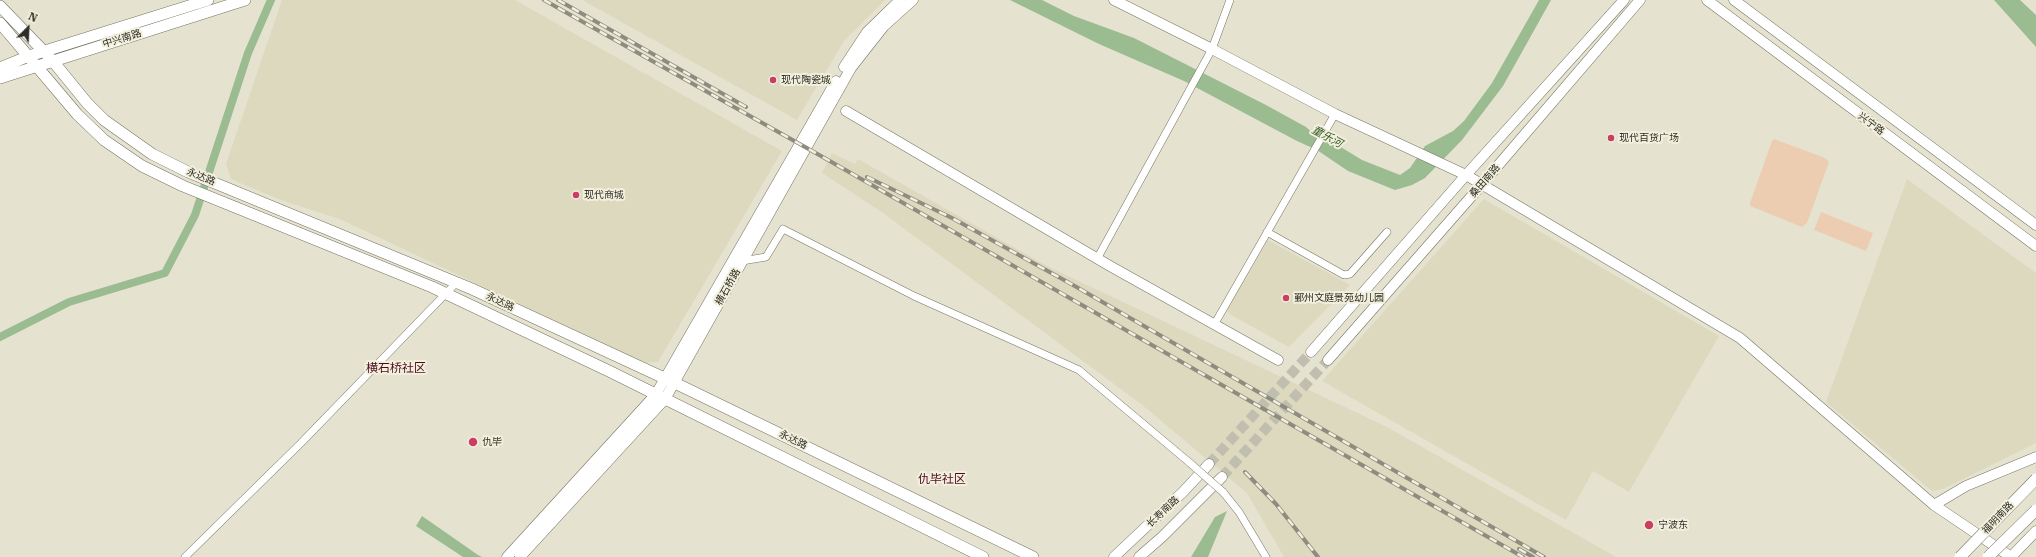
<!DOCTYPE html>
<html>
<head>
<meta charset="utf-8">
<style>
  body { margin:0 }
  #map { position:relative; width:2036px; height:557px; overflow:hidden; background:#e5e3d0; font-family:"IBM Plex Serif",serif }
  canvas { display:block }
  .north { position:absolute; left:8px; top:8px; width:40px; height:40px; -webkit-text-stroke:3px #f2f0dd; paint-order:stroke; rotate:24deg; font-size:11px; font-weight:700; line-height:16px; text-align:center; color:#2d2c25 }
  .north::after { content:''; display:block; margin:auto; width:14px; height:18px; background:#2d2c25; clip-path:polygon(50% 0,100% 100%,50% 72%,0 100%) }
</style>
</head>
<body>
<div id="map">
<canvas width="2036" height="557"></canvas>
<div class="north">N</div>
</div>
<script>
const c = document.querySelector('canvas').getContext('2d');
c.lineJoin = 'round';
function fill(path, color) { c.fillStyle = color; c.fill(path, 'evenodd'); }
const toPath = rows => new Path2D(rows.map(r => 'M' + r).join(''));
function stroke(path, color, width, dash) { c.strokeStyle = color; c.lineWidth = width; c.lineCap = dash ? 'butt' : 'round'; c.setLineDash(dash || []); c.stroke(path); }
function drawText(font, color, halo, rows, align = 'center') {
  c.font = font + ' "IBM Plex Serif","Noto Sans SC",serif'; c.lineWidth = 4; c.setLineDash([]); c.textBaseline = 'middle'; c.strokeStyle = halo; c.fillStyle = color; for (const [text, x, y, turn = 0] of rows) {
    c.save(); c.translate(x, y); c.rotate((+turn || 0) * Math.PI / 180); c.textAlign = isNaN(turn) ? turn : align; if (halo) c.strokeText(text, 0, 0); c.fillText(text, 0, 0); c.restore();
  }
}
fill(toPath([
  [282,0,515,0,782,151,658,362,644,363,342,220,278,199,231,179,226,164],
  [582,0,885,0,844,41,797,120],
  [832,153,855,164,858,159,1047,266,1387,427,1616,557,1284,557,1247,493,1141,404,883,213,822,173],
  [1907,179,2036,273,2036,443,1943,489,1932,491,1826,402],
  [1484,199,1719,336,1629,492,1593,471,1566,520,1322,381],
  [1268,240,1350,285,1289,347,1231,315,1227,310]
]), '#dcd9bf');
fill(toPath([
  [1774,139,1825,158,1829,162,1807,223,1802,227,1750,206,1750,203,1772,141],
  [1821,212,1873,233,1866,251,1814,230]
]), '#eccdb2');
fill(toPath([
  [1010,0,1042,0,1074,16,1134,38,1266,105,1306,127,1315,135,1331,141,1362,160,1400,175,1410,168,1425,146,1453,131,1464,121,1492,83,1539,0,1551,0,1503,86,1462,140,1425,178,1412,185,1395,190,1348,171,1317,150,1297,141,1184,81,1099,44],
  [1994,0,2020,0,2036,15,2036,47],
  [1227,511,1208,557,1191,557,1215,517],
  [422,516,478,555,482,557,463,557,416,526]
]), '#9bbb91');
stroke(toPath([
  [0,337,69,302,165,273,195,215,248,53,271,0]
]), '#9bbb91', 8);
stroke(toPath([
  [1209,464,1311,352],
  [1222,477,1328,360]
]), '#c0beae', 10, [10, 5]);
const street = toPath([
  [1267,232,1344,275,1350,274,1387,232],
  [1097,259,1212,49,1230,0],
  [742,261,766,257,783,229,914,296,1079,370,1190,463],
  [1214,325,1335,114],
  [1223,492,1239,512,1266,557],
  [185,557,301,443,457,282]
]);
const secondary = toPath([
  [1114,0,1212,49,1335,114,1466,175,1740,338,1934,505,2011,557],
  [1707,0,2036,246],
  [1734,0,2036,225],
  [844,67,867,32,900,0],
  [846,111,1110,266,1278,360],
  [1311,352,1466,175,1624,0],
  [1328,360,1477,190,1640,0],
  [1934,505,1966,486,2036,457],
  [507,557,656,394,836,81],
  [520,557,665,399,851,68,884,26,913,0],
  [1114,557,1183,492,1209,464],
  [1139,557,1162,537,1222,477],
  [2011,557,2036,531]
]);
const primary = toPath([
  [0,6,52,60,87,103,104,120,152,154,188,172,472,289,675,383,1033,557],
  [0,23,77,114,104,140,142,166,183,186,432,287,611,372,983,557],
  [0,68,29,56,208,0],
  [0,78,245,0]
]);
stroke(street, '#767463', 8);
stroke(secondary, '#767463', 11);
stroke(primary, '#767463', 12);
stroke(street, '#fff', 7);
stroke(secondary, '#fff', 10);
stroke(primary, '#fff', 11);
const rail = toPath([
  [544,0,821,156,1523,557],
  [558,0,746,107],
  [867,177,952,218,1073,285,1544,557],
  [1245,472,1276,504,1318,557],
  [1519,549,1533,557]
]);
stroke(rail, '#8e8c7f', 4);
stroke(rail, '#f2f0dd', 2.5, [8]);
const streetBridge = toPath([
  [1190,463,1223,492]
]);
const primaryBridge = toPath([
  [1960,557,2036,479],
  [1988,557,2036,510]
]);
stroke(streetBridge, '#767463', 8, []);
stroke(primaryBridge, '#767463', 12, []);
stroke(streetBridge, '#fff', 7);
stroke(primaryBridge, '#fff', 11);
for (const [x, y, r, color] of [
  [773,80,4,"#cc3d63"],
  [1611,138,4,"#cc3d63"],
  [576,195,4,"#cc3d63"],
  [1286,298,4,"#cc3d63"],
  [473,442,5,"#cc3d63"],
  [1649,525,5,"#cc3d63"]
]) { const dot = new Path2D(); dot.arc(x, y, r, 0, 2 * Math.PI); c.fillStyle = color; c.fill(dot); stroke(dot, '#f2f0dd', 1.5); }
drawText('10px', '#2d2c25', '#f2f0dd', [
  ["中兴南路",122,39,-17],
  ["兴宁路",1871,124,37],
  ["永达路",201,177,22],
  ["桑田南路",1485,181,-49],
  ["横石桥路",728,287,-61],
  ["永达路",500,302,25],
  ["永达路",793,440,26],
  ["长寿南路",1163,512,-43],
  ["福明南路",1998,518,-46]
]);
drawText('10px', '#2d2c25', '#f2f0dd', [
  ["现代陶瓷城",781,80],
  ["现代百货广场",1619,138],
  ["现代商城",584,195],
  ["鄞州文庭景苑幼儿园",1294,298],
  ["仇毕",482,442],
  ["宁波东",1658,525]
], 'left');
drawText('italic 11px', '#2c561d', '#f2f0dd', [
  ["童乐河",1327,137,28]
]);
drawText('12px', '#4f091f', '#f2f0dd', [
  ["横石桥社区",396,369],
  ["仇毕社区",942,480]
]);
</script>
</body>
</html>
